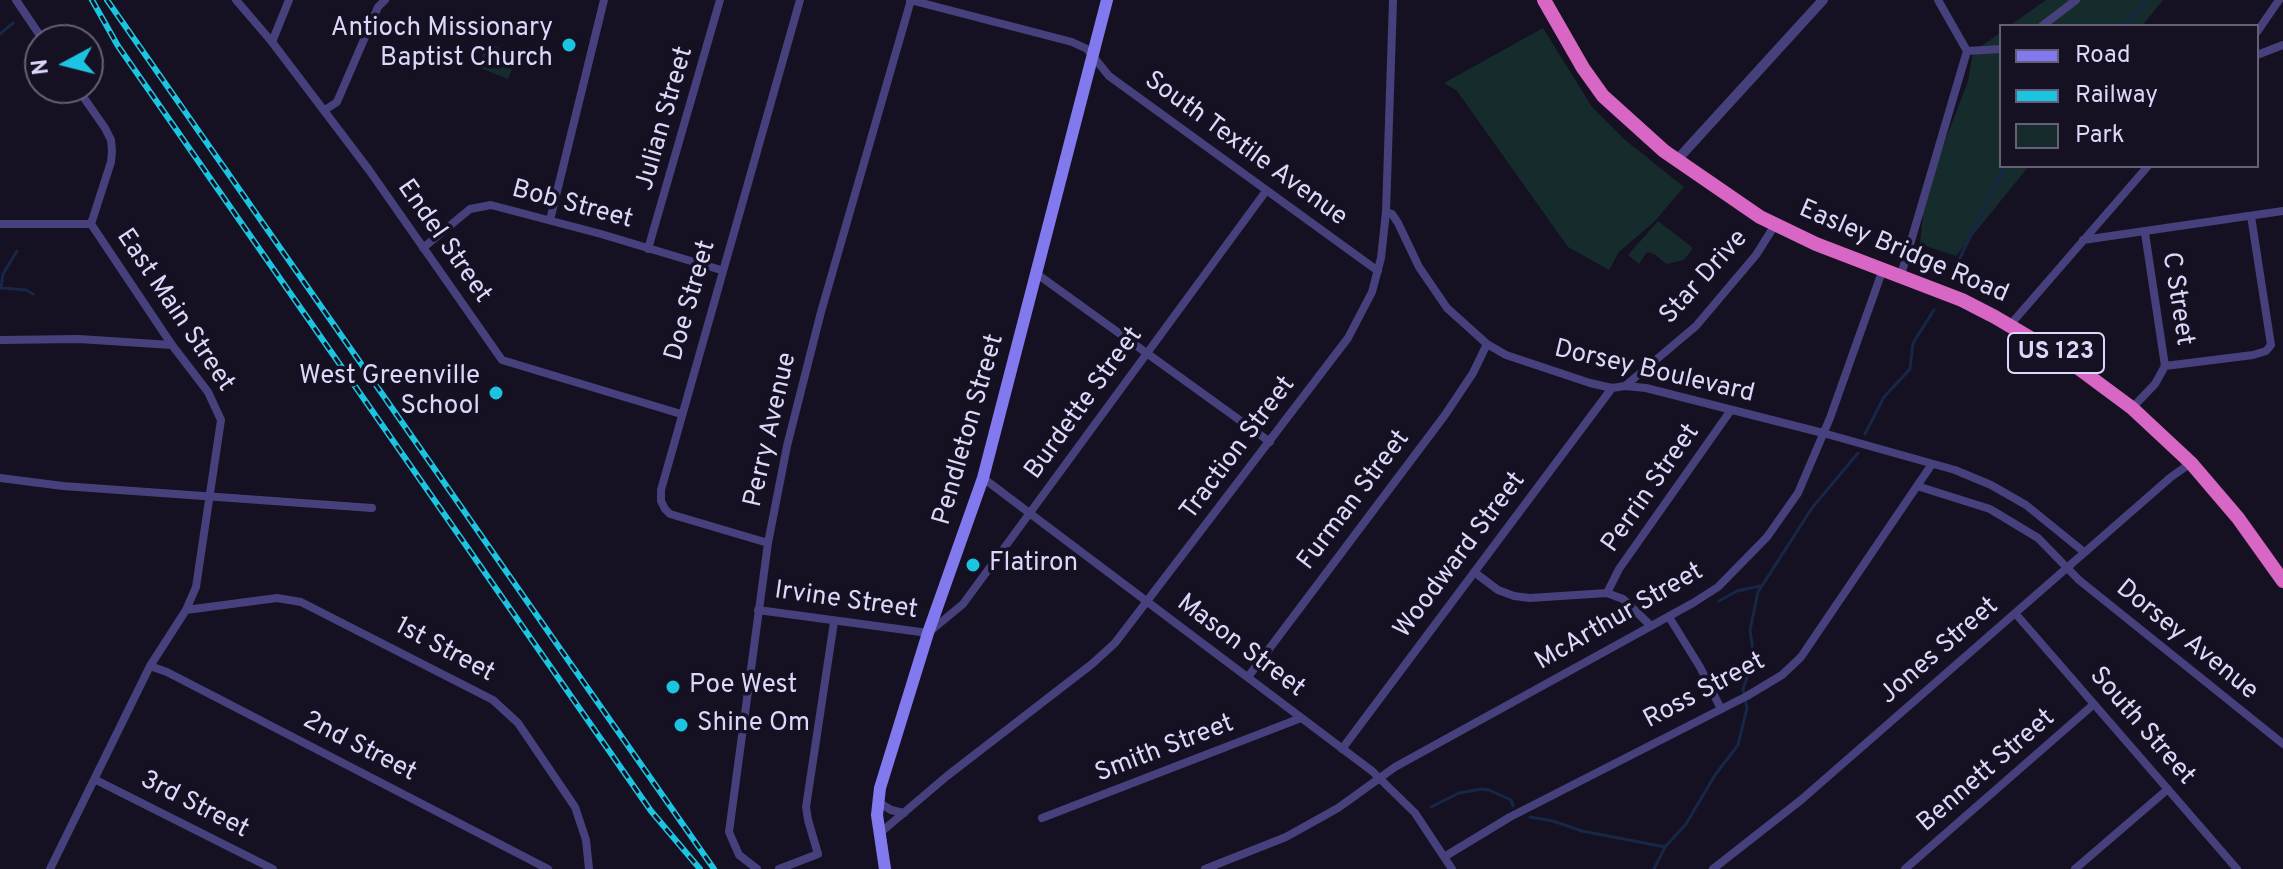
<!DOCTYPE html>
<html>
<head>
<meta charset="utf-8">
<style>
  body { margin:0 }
  #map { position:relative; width:2283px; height:869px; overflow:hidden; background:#151122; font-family:Overpass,sans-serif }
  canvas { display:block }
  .legend { position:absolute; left:1999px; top:24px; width:260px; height:144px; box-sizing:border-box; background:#151122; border:2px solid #656078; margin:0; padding:10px 14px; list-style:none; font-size:24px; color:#ddd7fa }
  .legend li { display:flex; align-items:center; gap:16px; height:40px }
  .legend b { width:40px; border:2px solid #656078 }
  .north { position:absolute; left:24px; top:24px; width:80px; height:80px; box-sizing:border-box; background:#151122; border:2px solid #656078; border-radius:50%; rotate:263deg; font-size:22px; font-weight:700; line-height:32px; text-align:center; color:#ddd7fa }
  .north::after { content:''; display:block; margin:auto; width:28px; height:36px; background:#1bc5e2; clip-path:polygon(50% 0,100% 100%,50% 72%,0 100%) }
</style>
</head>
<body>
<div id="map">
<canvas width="2283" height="869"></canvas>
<ul class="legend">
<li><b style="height:10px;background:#8279ef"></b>Road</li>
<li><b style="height:10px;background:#1bc5e2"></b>Railway</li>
<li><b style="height:22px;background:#152b2c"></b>Park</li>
</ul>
<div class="north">N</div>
</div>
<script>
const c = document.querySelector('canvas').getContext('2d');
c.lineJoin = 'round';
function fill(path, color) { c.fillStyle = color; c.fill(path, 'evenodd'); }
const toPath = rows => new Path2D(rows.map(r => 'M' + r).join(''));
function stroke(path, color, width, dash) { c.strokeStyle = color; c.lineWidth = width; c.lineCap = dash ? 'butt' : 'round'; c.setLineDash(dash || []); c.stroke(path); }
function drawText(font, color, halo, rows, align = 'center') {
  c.font = font + ' Overpass,sans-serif'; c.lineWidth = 7; c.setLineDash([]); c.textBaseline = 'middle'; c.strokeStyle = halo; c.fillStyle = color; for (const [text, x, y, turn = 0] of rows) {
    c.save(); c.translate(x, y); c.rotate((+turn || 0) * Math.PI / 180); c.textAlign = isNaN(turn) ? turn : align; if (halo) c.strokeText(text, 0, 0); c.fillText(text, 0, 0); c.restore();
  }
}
fill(toPath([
  [2046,0,2163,0,2142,26,2009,26],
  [1543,28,1592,107,1624,139,1684,187,1654,222,1619,252,1609,270,1568,247,1457,91,1444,83],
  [2001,32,2001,166,2029,166,1956,256,1920,244,1925,193,1968,81,1973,52],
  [487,43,517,55,508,79,478,67],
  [1658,221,1693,248,1684,260,1666,264,1654,254,1647,252,1639,264,1628,255]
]), '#152b2c');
stroke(toPath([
  [2123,26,2148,0],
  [0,34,13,23],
  [1953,272,2005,166],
  [1,288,3,274,17,251],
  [2,288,26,290,33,294],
  [1865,434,1884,397,1910,369,1913,343,1934,310],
  [1719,601,1737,591,1760,586],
  [1431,807,1459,793,1482,789,1489,790,1511,800,1513,806],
  [1530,817,1553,821,1582,831,1665,847],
  [1654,869,1665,847,1686,824,1715,775,1738,745,1747,708,1743,689,1754,657,1750,630,1758,592,1812,508,1858,453]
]), '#162747', 3);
stroke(toPath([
  [16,0,43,40],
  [236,0,272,42,369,170,502,360,681,414],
  [910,0,1072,42,1087,49,1109,76,1378,271],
  [1938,0,1967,51],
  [2042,26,2076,0],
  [2257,32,2279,0],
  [272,42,289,0],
  [1967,51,2001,49],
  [2257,55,2283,45],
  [325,110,337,102,378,7,385,0],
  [1386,212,1392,214,1398,223,1419,267,1447,308,1487,344,1506,355,1590,383,1612,388,1625,386,1646,388,1823,433,1955,470,1991,485,2026,505,2084,552],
  [550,220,604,0],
  [0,224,91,224],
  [2083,240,2283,211],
  [423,248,470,209,491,205,601,234,721,270],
  [648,249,720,0],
  [1037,274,1270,442],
  [1901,275,1967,51],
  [2010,325,2148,166],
  [0,340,79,339,172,345],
  [2165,366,2253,355,2266,351,2271,345,2251,216],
  [1625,386,1696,326,1756,255,1775,225],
  [2132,408,2155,384,2165,366,2145,233],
  [1932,464,1917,486,1990,509,2038,538,2079,580,2283,744],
  [0,478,63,486,372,508],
  [983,478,1372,771,1415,813,1452,869],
  [768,543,670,514,665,509,661,501,661,490,800,0],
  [1474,572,1498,590,1514,596,1530,598,1607,593,1623,599,1651,626],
  [1607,593,1619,569,1731,410],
  [186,610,277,598,301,602,493,700,518,723,575,807,586,840,589,869],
  [758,610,928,633,963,604,1266,191],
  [2015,613,2237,869],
  [1669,617,1700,667,1720,707],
  [150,666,167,672,548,869],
  [1248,677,1445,415,1473,373,1487,344],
  [1342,749,1612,388],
  [96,780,273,869],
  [878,802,891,810,904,813],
  [1042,818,1301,718],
  [880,833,947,776,1092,664,1115,643,1348,338,1372,292,1381,258,1386,212,1393,0],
  [1444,857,1510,817,1747,696,1782,675,1801,657,1917,486],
  [50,869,150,666,186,610,196,587,221,420,208,392,172,345,91,224,111,162,112,151,111,140,105,128,77,88],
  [757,869,739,855,729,832,768,543,787,446,821,312,911,0],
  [779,869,818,854,808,820,806,807,834,622],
  [1205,869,1286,837,1338,808,1395,767,1693,603,1718,587,1767,537,1798,493,1830,418,1883,269],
  [1713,869,1801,800,2171,477,2191,463],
  [1905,869,2094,704],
  [2075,869,2168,789]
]), '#46417c', 8);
stroke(toPath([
  [1676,161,1823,0]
]), '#46417c', 10);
stroke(toPath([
  [885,869,877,815,880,788,928,633,983,478,1107,0]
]), '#8279ef', 12);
stroke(toPath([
  [1544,0,1583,68,1603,96,1664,151,1760,217,1816,244,1962,300,1995,317,2066,359,2132,408,2191,463,2238,518,2283,581]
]), '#d866c5', 14);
const rail = toPath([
  [92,0,118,46,651,811,700,869],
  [107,0,714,869]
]);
stroke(rail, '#1bc5e2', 6);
stroke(rail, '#151122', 3, [9]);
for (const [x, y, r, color] of [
  [569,45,8,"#1bc5e2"],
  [496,393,8,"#1bc5e2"],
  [973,565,8,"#1bc5e2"],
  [673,687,8,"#1bc5e2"],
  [681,725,8,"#1bc5e2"]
]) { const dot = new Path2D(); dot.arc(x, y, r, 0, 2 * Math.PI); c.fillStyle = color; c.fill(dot); stroke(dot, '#151122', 3); }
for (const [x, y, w] of [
  [2056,353,96]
]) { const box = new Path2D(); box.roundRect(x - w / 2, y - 20, w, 40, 6); c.fillStyle = '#151122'; c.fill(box); stroke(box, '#ddd7fa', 2); }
drawText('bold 24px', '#ddd7fa', null, [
  ["US 123",2056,353]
]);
drawText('26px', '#ddd7fa', '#151122', [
  ["Antioch Missionary",553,30,"right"],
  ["Baptist Church",553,60,"right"],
  ["West Greenville",480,378,"right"],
  ["School",480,408,"right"],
  ["Flatiron",989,565],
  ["Poe West",689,687],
  ["Shine Om",697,725]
], 'left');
drawText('26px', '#ddd7fa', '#151122', [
  ["Julian Street",666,119,-74],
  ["South Textile Avenue",1245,150,36],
  ["Bob Street",572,206,15],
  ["Endel Street",443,242,55],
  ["Easley Bridge Road",1903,253,23],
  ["Star Drive",1705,278,-48],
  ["C Street",2176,299,81],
  ["Doe Street",692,301,-74],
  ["East Main Street",174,311,56],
  ["Dorsey Boulevard",1654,373,13],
  ["Burdette Street",1085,404,-54],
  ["Perry Avenue",772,430,-77],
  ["Pendleton Street",970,430,-74],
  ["Traction Street",1239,449,-53],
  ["Perrin Street",1652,489,-55],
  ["Furman Street",1355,501,-53],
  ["Woodward Street",1461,556,-53],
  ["Irvine Street",846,602,8],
  ["McArthur Street",1620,618,-30],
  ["Dorsey Avenue",2186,641,39],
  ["Mason Street",1240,647,37],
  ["1st Street",444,651,28],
  ["Jones Street",1940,652,-41],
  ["Ross Street",1705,692,-28],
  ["South Street",2141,727,49],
  ["2nd Street",359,748,27],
  ["Smith Street",1165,750,-21],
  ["Bennett Street",1987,772,-41],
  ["3rd Street",194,806,27]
]);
</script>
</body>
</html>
